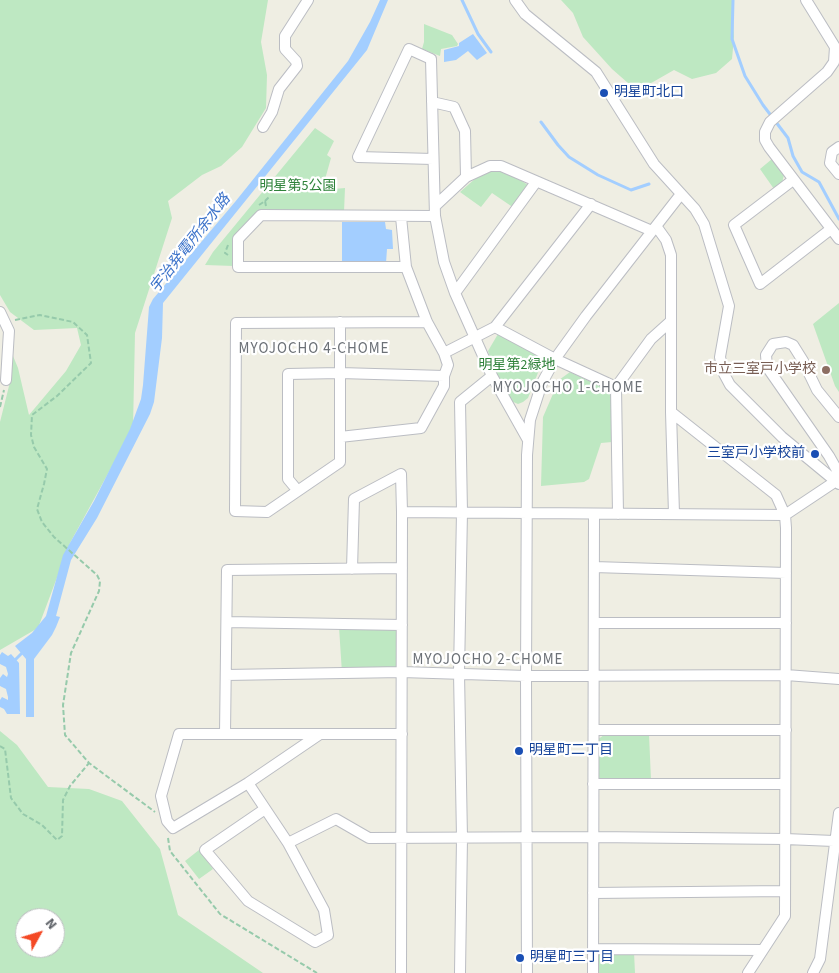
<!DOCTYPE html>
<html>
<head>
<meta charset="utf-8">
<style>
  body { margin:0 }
  #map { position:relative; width:839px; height:973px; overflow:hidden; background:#efeee3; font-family:"Source Sans 3",sans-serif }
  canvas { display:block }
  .north { position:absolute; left:15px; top:908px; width:50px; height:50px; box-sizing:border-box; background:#fff; border:1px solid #bdbfc1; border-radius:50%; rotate:51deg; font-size:14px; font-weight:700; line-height:20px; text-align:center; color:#5b5f65 }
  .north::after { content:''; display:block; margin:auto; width:18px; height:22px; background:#f44925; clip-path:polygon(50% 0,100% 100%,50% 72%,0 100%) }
</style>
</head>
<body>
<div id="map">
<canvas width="839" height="973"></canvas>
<div class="north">N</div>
</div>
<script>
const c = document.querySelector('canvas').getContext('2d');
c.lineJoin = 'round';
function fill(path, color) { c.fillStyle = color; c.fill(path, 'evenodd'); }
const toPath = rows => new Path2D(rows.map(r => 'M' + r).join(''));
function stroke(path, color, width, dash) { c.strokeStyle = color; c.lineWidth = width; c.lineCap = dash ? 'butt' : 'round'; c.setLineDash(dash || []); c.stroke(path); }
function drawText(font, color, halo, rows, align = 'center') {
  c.font = font + ' "Source Sans 3","Noto Sans JP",sans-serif'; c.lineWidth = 4.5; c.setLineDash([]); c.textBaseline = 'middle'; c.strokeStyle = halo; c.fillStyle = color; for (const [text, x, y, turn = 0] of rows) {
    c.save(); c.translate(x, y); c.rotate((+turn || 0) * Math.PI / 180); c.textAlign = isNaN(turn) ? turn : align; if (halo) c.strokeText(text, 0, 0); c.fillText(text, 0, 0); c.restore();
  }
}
fill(toPath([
  [0,0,268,0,261,42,267,75,266,108,242,147,221,166,202,175,168,201,172,218,135,333,133,428,70,543,38,628,0,650,0,422,10,382,13,356,18,368,29,415,66,371,81,345,77,328,34,330,10,312,0,295],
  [561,0,732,0,734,37,732,59,716,73,692,79,674,70,653,82,636,90,612,69,583,37,573,13],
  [424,24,452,35,458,44,457,46,441,49,440,56,422,49,424,42],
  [315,128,334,141,327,155,331,158,322,190,345,188,344,212,260,211,234,240,234,266,205,265,213,252],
  [772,159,784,175,782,183,774,189,760,169],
  [492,168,508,172,528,185,514,208,492,193,481,207,460,192,484,171],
  [839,303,839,392,835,386,813,324],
  [498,334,534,351,541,358,541,365,528,398,523,402,518,404,511,401,495,373,488,351],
  [570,372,604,388,612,396,612,442,601,443,589,479,584,482,541,486,543,417,559,380],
  [339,627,397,629,399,666,394,672,342,673],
  [0,731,17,745,48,787,89,789,122,801,160,849,178,915,263,973,0,973],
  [25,918,55,918,55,948,25,948],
  [649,734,651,780,598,779,597,740,604,735],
  [199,850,213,869,199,879,185,861],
  [601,952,634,952,635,973,594,973,594,956]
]), '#bee8c2');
fill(toPath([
  [380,0,388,0,367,50,163,303,162,338,154,402,150,414,97,518,71,560,56,616,60,617,56,627,52,635,34,659,34,717,26,717,26,659,15,646,32,633,46,616,63,555,94,501,130,429,141,399,143,385,149,307,153,299,235,202,348,61,370,22],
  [473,34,487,53,477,60,468,51,456,60,444,62,444,50,459,46,459,43],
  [342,222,385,222,386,229,392,230,393,249,387,249,386,263,342,263],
  [2,652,8,656,11,654,19,663,20,714,7,714,4,709,0,707,0,700,2,697,8,700,8,697,6,689,0,686,0,678,3,674,7,677,8,674,6,667,0,664,0,655]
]), '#a3ceff');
stroke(toPath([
  [462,0,478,34,491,52],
  [733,0,732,39,745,76,763,105,788,138,793,156,802,172,819,182,839,219],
  [541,122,558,145,569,157,598,175,631,190,649,184],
  [14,661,24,651]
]), '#a3ceff', 3);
const minor = toPath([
  [515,0,525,14,596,72,654,164,695,209,704,224,729,306,720,357,723,372,730,385,782,437,839,484],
  [806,0,835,47,834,62,827,72,770,122,765,132,765,140,769,147,839,239],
  [432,102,454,107,465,131,466,177],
  [263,127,272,112,279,89,297,66,296,61,285,49,285,36,308,0],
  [839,147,832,152,830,163,839,174],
  [433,159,358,157,409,49,431,59,435,216,444,262,455,293,492,376,528,440],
  [793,180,734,225,760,284,831,229],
  [435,206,466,177,490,166,501,166,652,231],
  [656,226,666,240,671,255,671,412,674,514],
  [406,267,238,267,238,239,261,215,435,216],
  [455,293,536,182],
  [0,312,9,331,6,380],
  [340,322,340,462,267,512,235,511,236,323,427,322],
  [495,327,591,204],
  [444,353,495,327,555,359,616,387],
  [671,412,776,495,785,515,786,528,785,916,748,973],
  [340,437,421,428,444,386,444,376,448,365,444,353,427,322,406,267,401,217],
  [298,491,288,479,288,374,340,373,444,376],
  [402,512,785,515,836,481,838,472,829,456,767,367,766,355,773,344,786,342,793,345,803,361,817,390,839,417],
  [618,514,616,387,651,339,671,321],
  [594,567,786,573],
  [352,569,354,499,401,474,402,512,401,973],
  [227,622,402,625],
  [594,623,786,623],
  [226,675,402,672,526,676,786,675,839,679],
  [594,730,786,730],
  [225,734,227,570,402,568],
  [320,734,248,783,173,828,167,821,161,796,179,734,402,734],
  [248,783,288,843,324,910,328,935,315,942,248,901,205,850,265,809],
  [593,784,785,784],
  [288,843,336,819,369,838,593,837,785,839,834,841],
  [593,893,785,891],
  [593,949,763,950],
  [460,973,462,838,459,673,462,512,460,402,492,376],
  [527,973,526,676,527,455,530,420,542,383,555,359,586,316,681,194],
  [593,973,594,514],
  [813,973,820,959,839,813]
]);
stroke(minor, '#bbbdc3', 12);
stroke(toPath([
  [265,201,270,196],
  [259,205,265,201,266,206],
  [228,245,225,253,228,255],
  [15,320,40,315,73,322,87,335,91,363,57,396,32,415,31,435,34,447,47,469,44,484,37,509,42,522,54,537,97,575,100,581,99,591,71,653,63,705,65,735,89,763,155,812],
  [0,407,4,390],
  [0,746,5,749,11,798,23,814,42,825,57,840,62,836,63,800,70,786,89,763],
  [168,838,170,851,220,914,317,973]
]), '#96caab', 2, [5, 2.5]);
stroke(minor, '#fff', 10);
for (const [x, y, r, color] of [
  [604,93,5,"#1a4fb4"],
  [826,370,5,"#8d6e63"],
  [815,454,5,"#1a4fb4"],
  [519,751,5,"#1a4fb4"],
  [520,958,5,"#1a4fb4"]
]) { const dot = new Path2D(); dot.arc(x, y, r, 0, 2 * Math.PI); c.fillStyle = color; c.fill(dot); stroke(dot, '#fff', 2); }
drawText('14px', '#164399', '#fff', [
  ["明星町北口",614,93],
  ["三室戸小学校前",805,454,"right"],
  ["明星町二丁目",529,751],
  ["明星町三丁目",530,958]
], 'left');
drawText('14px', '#2f823a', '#fff', [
  ["明星第5公園",298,187],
  ["明星第2緑地",517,366]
]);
drawText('14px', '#785e54', '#fff', [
  ["市立三室戸小学校",816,370]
], 'right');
drawText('italic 15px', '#3e74ca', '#fff', [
  ["宇治発電所余水路",191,244,-52]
]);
c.letterSpacing = '1px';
drawText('15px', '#6c7177', '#fff', [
  ["MYOJOCHO 4-CHOME",314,350],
  ["MYOJOCHO 1-CHOME",568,389],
  ["MYOJOCHO 2-CHOME",488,661]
]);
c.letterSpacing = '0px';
</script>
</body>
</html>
